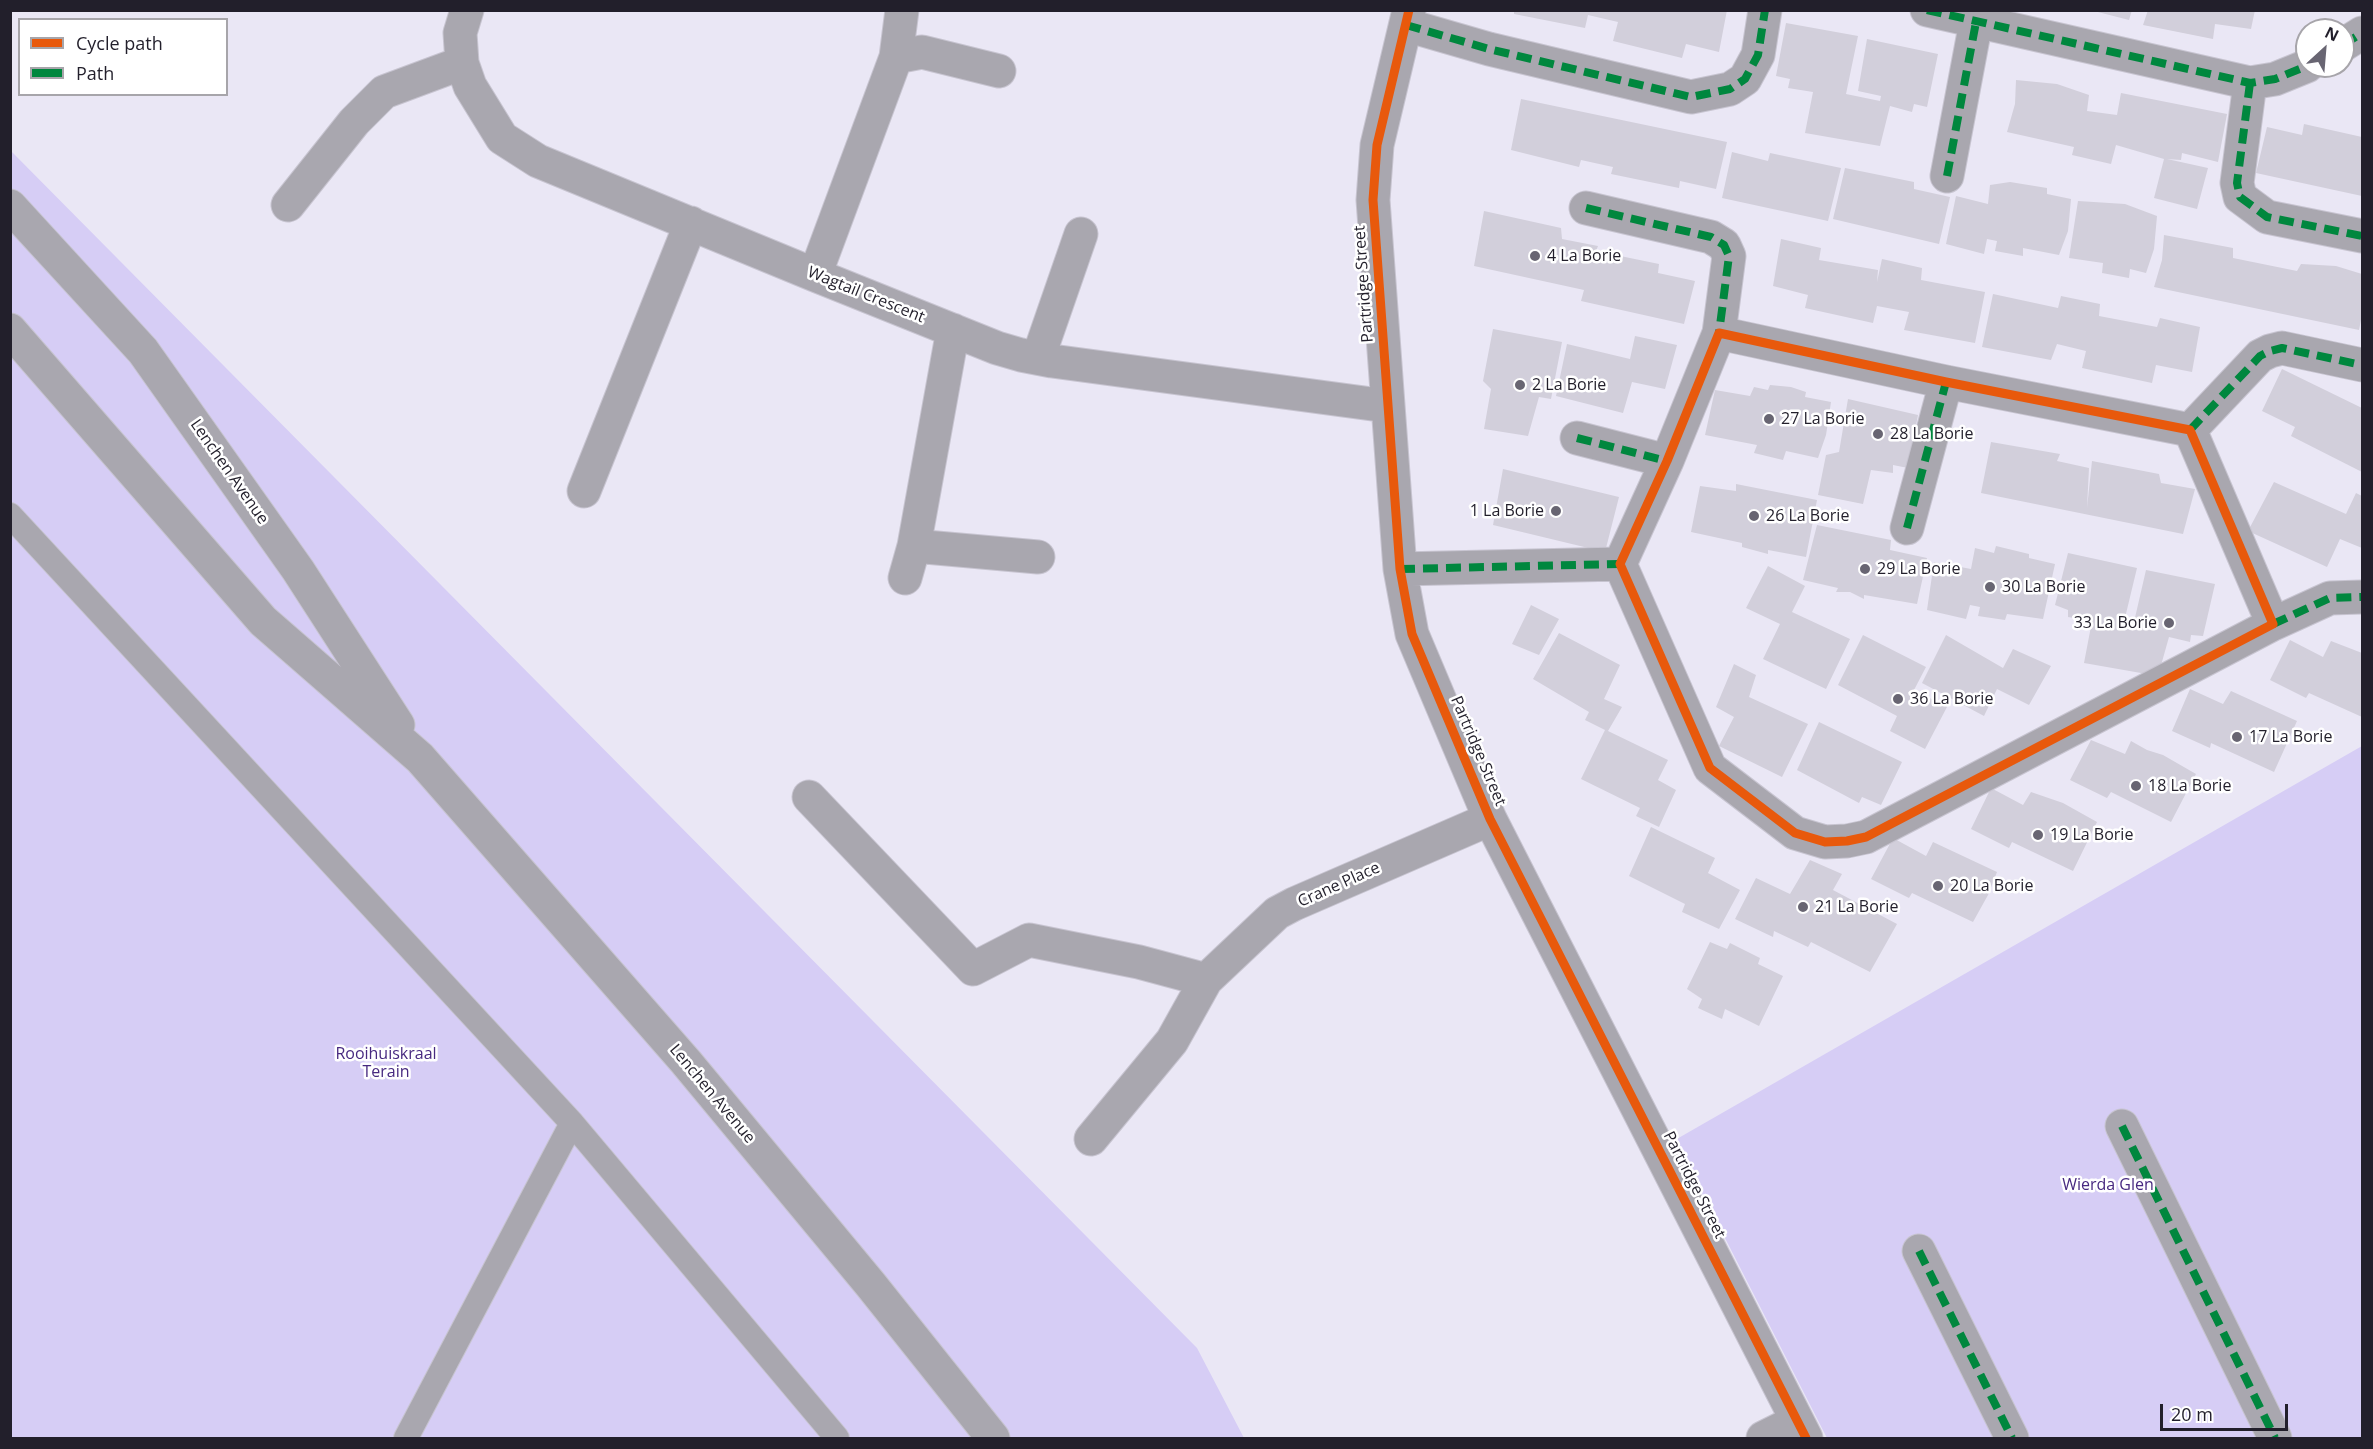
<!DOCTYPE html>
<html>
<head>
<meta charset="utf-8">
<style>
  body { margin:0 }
  #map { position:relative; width:2373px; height:1449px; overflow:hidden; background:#eae7f5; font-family:"Open Sans",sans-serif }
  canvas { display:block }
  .frame { position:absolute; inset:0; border:12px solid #221f2b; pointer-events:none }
  .legend { position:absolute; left:18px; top:18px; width:210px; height:78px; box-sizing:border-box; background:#fff; border:2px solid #a7a5aa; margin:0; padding:8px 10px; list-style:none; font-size:18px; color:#221f2b }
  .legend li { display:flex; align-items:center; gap:12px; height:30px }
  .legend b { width:30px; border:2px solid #a7a5aa }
  .north { position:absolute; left:2295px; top:18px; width:60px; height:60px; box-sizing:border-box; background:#fff; border:2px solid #a7a5aa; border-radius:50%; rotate:26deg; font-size:16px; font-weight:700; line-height:24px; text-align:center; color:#221f2b }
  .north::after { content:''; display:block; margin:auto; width:21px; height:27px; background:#686572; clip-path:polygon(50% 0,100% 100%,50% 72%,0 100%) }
  .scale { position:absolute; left:2160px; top:1404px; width:128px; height:27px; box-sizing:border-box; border:3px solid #221f2b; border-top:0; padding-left:8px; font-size:18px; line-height:21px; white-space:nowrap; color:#221f2b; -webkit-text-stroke:4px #fff; paint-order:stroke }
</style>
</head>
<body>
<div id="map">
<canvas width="2373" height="1449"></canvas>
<div class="frame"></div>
<ul class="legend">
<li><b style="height:8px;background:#e8590c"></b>Cycle path</li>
<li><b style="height:8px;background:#00873e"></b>Path</li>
</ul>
<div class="north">N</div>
<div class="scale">20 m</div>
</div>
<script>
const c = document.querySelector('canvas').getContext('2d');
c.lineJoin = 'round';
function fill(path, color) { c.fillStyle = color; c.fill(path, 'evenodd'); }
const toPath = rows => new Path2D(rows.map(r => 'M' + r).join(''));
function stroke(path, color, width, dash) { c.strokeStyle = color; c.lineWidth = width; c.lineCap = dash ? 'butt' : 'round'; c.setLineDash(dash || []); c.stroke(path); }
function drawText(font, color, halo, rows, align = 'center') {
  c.font = font + ' "Open Sans",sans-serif'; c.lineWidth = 5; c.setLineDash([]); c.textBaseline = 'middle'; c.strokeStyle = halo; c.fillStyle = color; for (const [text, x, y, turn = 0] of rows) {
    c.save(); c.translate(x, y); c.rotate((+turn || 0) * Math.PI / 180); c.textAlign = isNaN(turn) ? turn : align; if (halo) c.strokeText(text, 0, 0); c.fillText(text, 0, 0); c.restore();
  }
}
fill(toPath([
  [10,150,1197,1348,1244,1438,11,1438],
  [2362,746,2362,1438,1827,1438,1675,1140]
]), '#d6cdf5');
fill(toPath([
  [1514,10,1727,10,1719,52,1686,44,1682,58,1613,41,1618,22,1588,15,1585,28,1514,14],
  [2090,10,2132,10,2129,20],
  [2148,10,2255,10,2251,29,2215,24,2213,39,2143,25],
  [1786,23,1858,36,1846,94,1880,101,1881,96,1858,91,1867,39,1938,54,1927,107,1914,104,1912,112,1890,106,1880,146,1805,133,1813,92,1788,88,1790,79,1776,76],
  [2016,80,2057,84,2089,95,2087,111,2117,115,2121,93,2227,114,2218,162,2182,153,2181,160,2167,159,2208,168,2197,209,2154,198,2164,159,2116,145,2111,164,2072,155,2074,147,2007,132,2015,104],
  [1521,99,1727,142,1716,189,1680,181,1679,188,1611,174,1613,167,1581,160,1579,167,1511,150],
  [2304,124,2362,137,2362,196,2256,173,2267,127,2302,135],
  [1732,152,1768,161,1770,153,1841,168,1828,221,1722,198],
  [1845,168,1914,182,1914,189,1950,197,1939,244,1833,219],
  [2010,182,2047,188,2047,194,2071,199,2068,231,2059,255,2023,248,2023,256,1995,251,1997,241,1987,239,1984,254,1946,244,1956,196,1988,204,1990,185],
  [2078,201,2125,204,2157,216,2154,249,2146,273,2130,269,2129,278,2102,273,2103,263,2069,258],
  [1484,211,1561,228,1562,239,1598,246,1596,251,1659,264,1658,273,1695,281,1684,324,1581,301,1584,290,1474,266],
  [2164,235,2233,248,2233,258,2297,271,2301,264,2336,266,2362,274,2362,315,2359,330,2154,287,2162,260],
  [1781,239,1821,248,1819,260,1878,270,1877,282,1882,259,1922,268,1921,280,1985,292,1975,343,1904,330,1909,312,1877,306,1873,323,1805,308,1808,295,1773,286],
  [1993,294,2058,308,2061,296,2100,304,2099,316,2157,327,2160,318,2200,327,2192,372,2156,365,2152,383,2082,368,2086,351,2057,344,2051,360,1982,347],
  [1493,329,1562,342,1551,399,1539,397,1528,436,1484,429,1491,389,1483,381],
  [1635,336,1677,345,1665,389,1632,382,1623,413,1556,396,1567,344,1630,359],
  [2282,369,2362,408,2362,472,2291,436,2295,427,2262,411],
  [1770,385,1791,387,1806,392,1805,397,1831,402,1826,435,1818,458,1786,451,1783,460,1754,453,1757,445,1705,435,1715,390,1750,396,1754,387,1768,390],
  [1848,399,1918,415,1908,468,1893,465,1893,473,1871,470,1863,504,1818,495,1826,455,1839,452],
  [1991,442,2060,454,2057,461,2089,468,2087,508,2092,461,2159,474,2161,483,2195,489,2183,534,1981,493],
  [1503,469,1619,497,1605,552,1493,525],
  [2274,482,2346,514,2356,493,2362,496,2362,548,2340,539,2327,567,2248,531],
  [1736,484,1817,500,1806,557,1768,550,1768,554,1742,547,1742,543,1691,532,1700,486,1736,491],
  [1817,525,1891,540,1890,550,1927,558,1917,604,1864,595,1864,599,1850,592,1836,592,1838,588,1803,580],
  [1996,546,2029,554,2029,558,2055,564,2043,619,2007,614,2005,620,1978,616,1980,607,1970,605,1966,619,1927,610,1934,562,1971,569,1975,548,1994,553],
  [2068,553,2137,568,2124,622,2130,623,2134,622,2146,570,2215,584,2203,636,2191,635,2190,642,2169,637,2158,676,2084,663,2092,621,2068,617,2068,610,2055,605],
  [1768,566,1805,586,1792,612,1850,639,1826,689,1763,659,1780,624,1746,608],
  [1531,605,1559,619,1539,655,1512,644],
  [1559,633,1620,665,1604,699,1622,707,1608,731,1668,760,1658,780,1676,790,1659,827,1636,816,1640,808,1581,779,1605,730,1585,720,1589,712,1533,679],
  [1863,635,1926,667,1914,690,1947,707,1925,749,1890,731,1897,716,1838,685],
  [1946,635,2003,668,2013,649,2051,666,2029,705,1997,689,1984,716,1922,683],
  [2290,640,2323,657,2331,641,2362,653,2362,717,2309,693,2306,698,2270,680],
  [1734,664,1756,675,1749,697,1808,724,1782,777,1719,746,1734,717,1716,707],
  [2190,689,2223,704,2231,691,2297,721,2274,772,2211,743,2210,748,2172,731],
  [1819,722,1902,762,1881,805,1862,797,1859,803,1797,770],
  [2091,740,2125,754,2131,741,2147,750,2163,755,2196,774,2171,822,2111,792,2107,798,2070,780],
  [1991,788,2023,805,2031,792,2063,803,2097,822,2073,871,2012,842,2009,848,1971,829],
  [1651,827,1715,858,1708,873,1740,890,1719,929,1682,912,1685,904,1629,876],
  [1893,838,1926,856,1933,842,1997,872,1988,895,1973,922,1912,893,1909,898,1871,879],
  [1810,860,1842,874,1833,890,1897,924,1870,972,1811,942,1808,947,1774,931,1773,937,1735,919,1756,878,1790,894],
  [1710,942,1727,949,1730,943,1760,958,1758,964,1783,976,1759,1026,1725,1009,1722,1019,1698,1008,1702,999,1687,989]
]), '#d2cfdb');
const service = toPath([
  [10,515,572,1123,837,1438],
  [406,1438,572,1123]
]);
const minor = toPath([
  [467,10,460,33,462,63,470,86,502,138,538,161,815,275,997,348,1021,355,1052,361,1387,406],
  [1409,10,1377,145,1373,200,1400,569,1412,634,1490,819,1806,1438],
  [1927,10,2250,83,2275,79,2307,66],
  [1406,25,1489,49,1691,97,1730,89,1745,79,1758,55,1765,10],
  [2343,45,2362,33],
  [896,57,922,52,999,71],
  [2250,83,2237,183,2240,197,2267,217,2362,236],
  [1947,176,1976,22],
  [288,205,354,122,384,92,462,63],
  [1586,208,1711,237,1724,245,1729,256,1719,333],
  [815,275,896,57,902,10],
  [1719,333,1946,382,2190,430,2273,624,1866,837,1847,841,1825,842,1795,833,1710,768,1620,564,1667,461,1719,333],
  [1038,358,1081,234],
  [2190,430,2260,356,2270,351,2282,348,2362,365],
  [1577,438,1667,461],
  [584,491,691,223],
  [1907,528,1946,382],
  [914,546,1038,557],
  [1400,569,1620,564],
  [905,578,914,546,953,330],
  [2273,624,2330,598,2362,597],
  [809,797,973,969,1029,940,1139,962,1206,980],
  [2122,1126,2275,1438],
  [1091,1139,1172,1041,1206,980,1277,913,1294,904,1490,819],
  [1919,1251,2012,1438],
  [1763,1438,1797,1421]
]);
const secondary = toPath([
  [10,206,143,351,298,570,398,725],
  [10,330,263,621,420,758,686,1062,871,1285,993,1438]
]);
stroke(service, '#c7c4d0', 26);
stroke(minor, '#c7c4d0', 35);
stroke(secondary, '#c7c4d0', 35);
stroke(service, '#a9a7af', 24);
stroke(minor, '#a9a7af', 33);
stroke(secondary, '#a9a7af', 33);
stroke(toPath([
  [1927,10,2250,83,2275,79,2307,66],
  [1406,25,1489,49,1691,97,1730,89,1745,79,1758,55,1765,10],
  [2343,45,2362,33],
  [2250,83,2237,183,2240,197,2267,217,2362,236],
  [1947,176,1976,22],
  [1586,208,1711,237,1724,245,1729,256,1719,333],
  [2190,430,2260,356,2270,351,2282,348,2362,365],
  [1577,438,1667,461],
  [1907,528,1946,382],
  [1400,569,1620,564],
  [2273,624,2330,598,2362,597],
  [2122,1126,2275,1438],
  [1919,1251,2012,1438]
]), '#00873e', 8, [15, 8]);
stroke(toPath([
  [1409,10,1377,145,1373,200,1400,569,1412,634,1490,819,1806,1438],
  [1719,333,1946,382,2190,430,2273,624,1866,837,1847,841,1825,842,1795,833,1710,768,1620,564,1667,461,1719,333]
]), '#e8590c', 9);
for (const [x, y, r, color] of [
  [1535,256,6,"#686572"],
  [1520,385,6,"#686572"],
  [1769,419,6,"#686572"],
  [1878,434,6,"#686572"],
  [1556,511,6,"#686572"],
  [1754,516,6,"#686572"],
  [1865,569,6,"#686572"],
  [1990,587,6,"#686572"],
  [2169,623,6,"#686572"],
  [1898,699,6,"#686572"],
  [2237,737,6,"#686572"],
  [2136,786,6,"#686572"],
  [2038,835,6,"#686572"],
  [1938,886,6,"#686572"],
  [1803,907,6,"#686572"]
]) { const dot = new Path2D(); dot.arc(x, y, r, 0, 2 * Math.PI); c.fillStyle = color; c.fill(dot); stroke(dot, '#fff', 2); }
drawText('16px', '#221f2b', '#fff', [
  ["4 La Borie",1547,256],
  ["2 La Borie",1532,385],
  ["27 La Borie",1781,419],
  ["28 La Borie",1890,434],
  ["1 La Borie",1544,511,"right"],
  ["26 La Borie",1766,516],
  ["29 La Borie",1877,569],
  ["30 La Borie",2002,587],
  ["33 La Borie",2157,623,"right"],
  ["36 La Borie",1910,699],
  ["17 La Borie",2249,737],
  ["18 La Borie",2148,786],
  ["19 La Borie",2050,835],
  ["20 La Borie",1950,886],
  ["21 La Borie",1815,907]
], 'left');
drawText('16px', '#221f2b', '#fff', [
  ["Partridge Street",1364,284,-94],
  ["Wagtail Crescent",866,295,22],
  ["Lenchen Avenue",229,472,55],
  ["Partridge Street",1478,751,67],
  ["Crane Place",1339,885,-24],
  ["Lenchen Avenue",712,1094,50],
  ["Partridge Street",1694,1185,63]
]);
drawText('16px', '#472980', '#fff', [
  ["Rooihuiskraal",386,1054],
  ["Terain",386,1072],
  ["Wierda Glen",2108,1185]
]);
</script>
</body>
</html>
